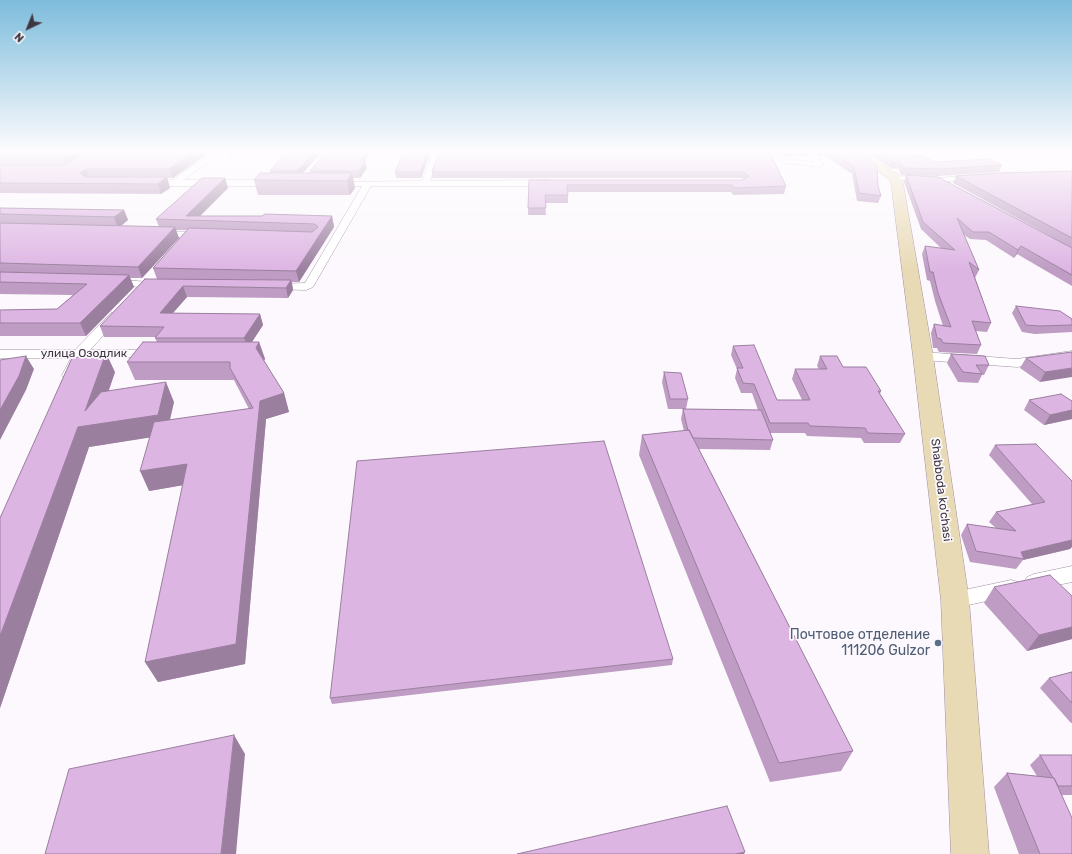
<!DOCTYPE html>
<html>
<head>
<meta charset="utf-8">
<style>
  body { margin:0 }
  #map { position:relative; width:1072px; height:854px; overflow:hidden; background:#fcf8fd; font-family:Rubik,sans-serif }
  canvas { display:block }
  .north { position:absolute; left:8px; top:8px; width:40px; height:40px; -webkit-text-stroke:3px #fcf8fd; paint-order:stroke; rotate:223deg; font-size:11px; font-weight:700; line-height:16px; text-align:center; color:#3e373f }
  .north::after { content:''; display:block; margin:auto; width:14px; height:18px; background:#3e373f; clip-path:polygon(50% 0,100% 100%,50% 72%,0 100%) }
</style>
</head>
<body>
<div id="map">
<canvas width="1072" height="854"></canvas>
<div class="north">N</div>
</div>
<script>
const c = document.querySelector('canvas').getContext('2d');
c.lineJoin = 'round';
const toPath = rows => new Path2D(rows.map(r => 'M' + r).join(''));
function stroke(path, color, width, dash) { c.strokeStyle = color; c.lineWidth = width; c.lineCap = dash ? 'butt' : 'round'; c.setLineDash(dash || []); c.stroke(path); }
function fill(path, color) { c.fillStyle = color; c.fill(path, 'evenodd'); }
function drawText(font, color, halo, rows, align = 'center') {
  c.font = font + ' Rubik,sans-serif'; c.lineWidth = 3.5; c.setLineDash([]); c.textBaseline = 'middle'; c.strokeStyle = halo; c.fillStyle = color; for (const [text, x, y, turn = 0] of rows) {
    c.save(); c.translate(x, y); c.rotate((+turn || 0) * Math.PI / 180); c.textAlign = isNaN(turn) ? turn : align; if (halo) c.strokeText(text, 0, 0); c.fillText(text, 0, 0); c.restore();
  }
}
const street = toPath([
  [214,151,223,151,184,180,275,180,279,183,275,186,149,186,145,183,149,180,173,180,214,151],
  [433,151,441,151,430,181,549,180,553,183,549,186,371,186,313,287,306,290,269,289,267,287,273,284,305,283,362,186,335,187,332,186,331,184,332,182,422,181,433,151],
  [765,151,774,151,786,159,814,162,803,151,812,151,818,155,824,165,820,167,784,163,765,151],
  [975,175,978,175,979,177,978,179,938,182,934,180,938,178,975,175],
  [892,176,926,177,930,179,926,181,895,180,892,180,891,178,892,176],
  [157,231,203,232,208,235,203,238,154,236,152,234,157,231],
  [111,279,161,283,167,286,161,289,107,284,105,282,107,280,111,279],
  [115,312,119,313,121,316,90,350,153,350,158,351,160,354,158,357,84,358,74,378,69,379,64,378,62,375,71,358,0,358,0,350,75,350,111,313,115,312],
  [1072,351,1072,359,1017,367,923,360,918,359,916,356,918,353,923,352,1017,359,1072,351],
  [1072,566,1072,582,1034,590,1027,587,1024,582,1027,577,1034,574,1072,566],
  [1011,580,1018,582,1021,588,1018,594,955,608,948,606,945,600,948,594,955,592,1011,580]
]);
const secondary = toPath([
  [848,151,861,151,899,175,903,183,933,356,969,600,989,854,951,854,941,600,913,356,891,183,890,180,883,175,848,151]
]);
stroke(street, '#9f8ea1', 1);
stroke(secondary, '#9f8ea1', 1);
fill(street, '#fff');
fill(secondary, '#e8dab5');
fill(toPath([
  [0,151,211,151,173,178,167,178,170,188,161,194,0,193],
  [226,151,237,151,231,156],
  [287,151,323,151,303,173,310,173,310,171,327,151,371,151,365,161,367,168,360,178,353,178,355,188,350,195,258,195,254,180,270,173,270,171],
  [404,151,431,151,421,178,396,178,395,172],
  [439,151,773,151,772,156,786,186,784,194,733,195,731,192,568,192,568,203,545,203,546,215,528,215,529,180,744,180,742,178,432,178,432,172],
  [777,151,807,151,806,156,785,157],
  [814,151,857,151,878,186,881,196,878,203,857,201,852,174,825,156,820,156],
  [866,151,893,151,902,156,935,162,1002,165,999,172,938,176,901,175,898,168,892,169,866,152],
  [1072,171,1072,286,1017,254,1014,258,986,240,970,239,963,234,979,270,975,278,991,323,987,332,976,331,981,345,977,354,939,352,937,348,933,348,931,333,934,324,943,326,935,301,930,281,927,280,922,254,925,246,941,248,921,229,904,182,906,175,1054,238,953,183,956,176],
  [225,178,228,188,200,216,332,216,334,227,299,282,292,282,293,290,288,298,187,297,173,313,260,314,263,325,252,342,259,342,265,359,264,361,284,393,289,412,266,419,245,664,158,682,145,662,183,485,149,491,150,437,89,447,0,708,0,518,115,372,109,390,174,402,170,420,249,409,237,386,234,380,135,380,127,362,157,342,155,338,156,337,104,337,100,326,157,279,153,268,187,230,176,230,179,238,142,278,130,278,134,287,86,336,0,336,0,310,57,309,73,295,0,294,0,208,124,210,128,220,121,226,159,227,156,219],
  [1016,306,1072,319,1072,332,1035,334,1022,332,1012,313],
  [733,346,777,400,802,400,792,379,795,369,819,369,817,366,820,356,843,367,881,391,880,394,905,434,900,443,864,443,861,438,807,436,805,433,770,433,773,440,770,450,699,449,853,751,841,771,770,782,639,455,642,435,684,431,681,419,683,409,758,410,752,393,741,393,735,378,737,369,731,355],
  [1072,352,1040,382,1020,368,1026,358],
  [951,354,989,365,984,375,982,375,978,383,958,382,947,363],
  [664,372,688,399,686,409,668,409,662,382],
  [1029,400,1072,401,1072,419,1044,425,1024,410],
  [1036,444,1071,547,1070,549,1023,560,1016,569,970,562,961,535,967,524,996,528,989,522,996,512,1032,504,989,455,995,445],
  [994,587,1072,596,1072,639,1027,651,984,603],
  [673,659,672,665,332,704,330,698],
  [1072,672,1072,723,1071,723,1040,688,1049,678],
  [1040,755,1072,755,1072,795,1062,795,1072,854,1019,854,994,787,1007,773,1037,776,1030,765]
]), '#be9cc3');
fill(toPath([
  [74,151,93,151,67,168,63,158],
  [195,151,211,151,173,178,169,169],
  [229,151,237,151,231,156],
  [316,151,323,151,298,178,297,171],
  [366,151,371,151,364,163,365,161,367,168,360,178,359,171,361,161],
  [428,151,431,151,421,178,420,172],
  [86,169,90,178,84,183,80,173],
  [352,173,355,188,350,195,347,181],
  [167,177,170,188,161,194,158,184],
  [225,178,228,188,196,220,186,216],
  [124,210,128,220,118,228,114,217],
  [332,216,334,227,299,282,296,271],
  [175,227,179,238,142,278,138,267],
  [1021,246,1017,254,1014,258,1018,250],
  [129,275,134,287,86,336,80,323],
  [291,280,293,290,288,298,286,288],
  [183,286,187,297,164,323,160,313],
  [260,314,263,325,248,348,244,338],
  [259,342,265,359,261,366,256,348],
  [106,353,115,372,97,424,166,382,174,402,166,435,89,447,0,708,0,636],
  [26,356,34,369,26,390,0,440,0,410],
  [1072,368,1072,377,1040,382,1045,372],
  [284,393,289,412,266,419,245,664,158,682,145,662,260,401],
  [1072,410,1072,419,1044,425,1050,415],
  [187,464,196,483,149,491,140,471],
  [1072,540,1072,547,1070,549,1023,560,1024,559,1021,552],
  [1072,627,1072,639,1027,651,1039,635],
  [234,735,245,754,236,854,221,854],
  [745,852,744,854,735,854]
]), '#9b7f9f');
const building = toPath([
  [0,151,74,151,63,158,0,158,0,151],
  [88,151,195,151,169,169,86,169,80,173,86,177,167,177,158,184,0,183,0,165,65,165,88,151],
  [287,151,316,151,297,171,270,171,287,151],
  [327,151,366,151,361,161,365,161,359,171,310,171,327,151],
  [404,151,428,151,420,172,395,172,404,151],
  [439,151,769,151,786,186,735,188,732,185,567,185,568,195,545,195,546,208,528,208,529,180,743,180,749,176,743,172,432,172,439,151],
  [829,151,857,151,877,165,878,186,881,196,859,193,854,167,829,151],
  [877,151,893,151,902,156,921,155,935,162,989,159,1002,165,941,169,903,168,900,161,894,162,877,151],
  [1072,171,1072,238,956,176,1000,173,1072,171],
  [260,173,352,173,347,181,254,180,260,173],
  [906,175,938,177,1072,248,1072,275,1021,246,1018,250,989,232,973,232,957,218,979,270,969,262,991,323,972,321,981,345,943,343,941,339,937,338,934,324,951,327,938,293,933,272,930,272,925,246,955,250,923,222,906,175],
  [202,178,225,178,186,216,262,216,265,214,332,216,296,271,153,268,189,228,312,232,318,227,315,224,156,219,202,178],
  [0,208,124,210,114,217,0,214,0,208],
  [0,223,175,227,138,267,0,263,0,223],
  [0,272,129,275,80,323,0,323,0,310,57,309,87,284,0,282,0,272],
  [145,279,291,280,286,288,183,286,160,313,260,314,244,338,155,338,164,327,100,326,145,279],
  [1016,306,1060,311,1072,319,1072,325,1039,326,1026,325,1016,306],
  [143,342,259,342,256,348,284,393,260,401,236,644,145,662,187,464,140,471,154,422,253,408,230,368,230,362,127,362,143,342],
  [754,345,777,400,810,400,795,369,827,369,820,356,837,356,843,367,866,367,881,391,878,391,905,434,868,433,865,428,810,426,808,423,770,423,754,384,743,383,737,368,743,368,733,346,754,345],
  [1072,352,1072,368,1045,372,1026,358,1072,352],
  [106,353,85,411,101,392,166,382,158,415,78,427,0,636,0,518,72,358,106,353],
  [951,354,985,356,989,365,976,365,982,374,963,372,951,354],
  [26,356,19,376,0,410,0,360,26,356],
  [664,372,681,373,688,399,670,399,664,372],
  [1061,394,1072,401,1072,410,1050,415,1029,400,1061,394],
  [683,409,761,410,773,440,693,438,689,430,688,431,683,409],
  [689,430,853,751,779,763,642,435,689,430],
  [604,441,673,659,330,698,357,461,604,441],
  [1036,444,1072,481,1072,540,1021,552,1024,559,976,551,967,524,1016,531,996,512,1045,502,995,445,1036,444],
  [1050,575,1072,596,1072,627,1039,635,994,587,1050,575],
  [1072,672,1072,703,1049,678,1072,672],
  [234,735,221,854,45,854,69,769,234,735],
  [1040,755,1072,755,1072,786,1058,786,1054,778,1053,778,1040,755],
  [1007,773,1054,778,1072,818,1072,854,1040,854,1007,773],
  [727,806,745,852,735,854,517,854,727,806]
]);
fill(building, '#ddb5e3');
stroke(building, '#9b7f9f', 1);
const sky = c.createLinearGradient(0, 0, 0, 271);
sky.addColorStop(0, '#7dbcdc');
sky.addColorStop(0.56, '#fefcfe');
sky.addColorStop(1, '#fefcfe00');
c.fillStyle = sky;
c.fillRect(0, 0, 1072, 271);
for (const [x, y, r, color] of [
  [938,643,4,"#5c6f8a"]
]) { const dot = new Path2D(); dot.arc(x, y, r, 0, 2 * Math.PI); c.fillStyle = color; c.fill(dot); stroke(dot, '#fcf8fd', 1.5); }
drawText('12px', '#3e373f', '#fcf8fd', [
  ["улица Озодлик",84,354],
  ["Shabboda ko'chasi",941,490,83]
]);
drawText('14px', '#4e5e75', '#fcf8fd', [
  ["Почтовое отделение",930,635],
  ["111206 Gulzor",930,651]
], 'right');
</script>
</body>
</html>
